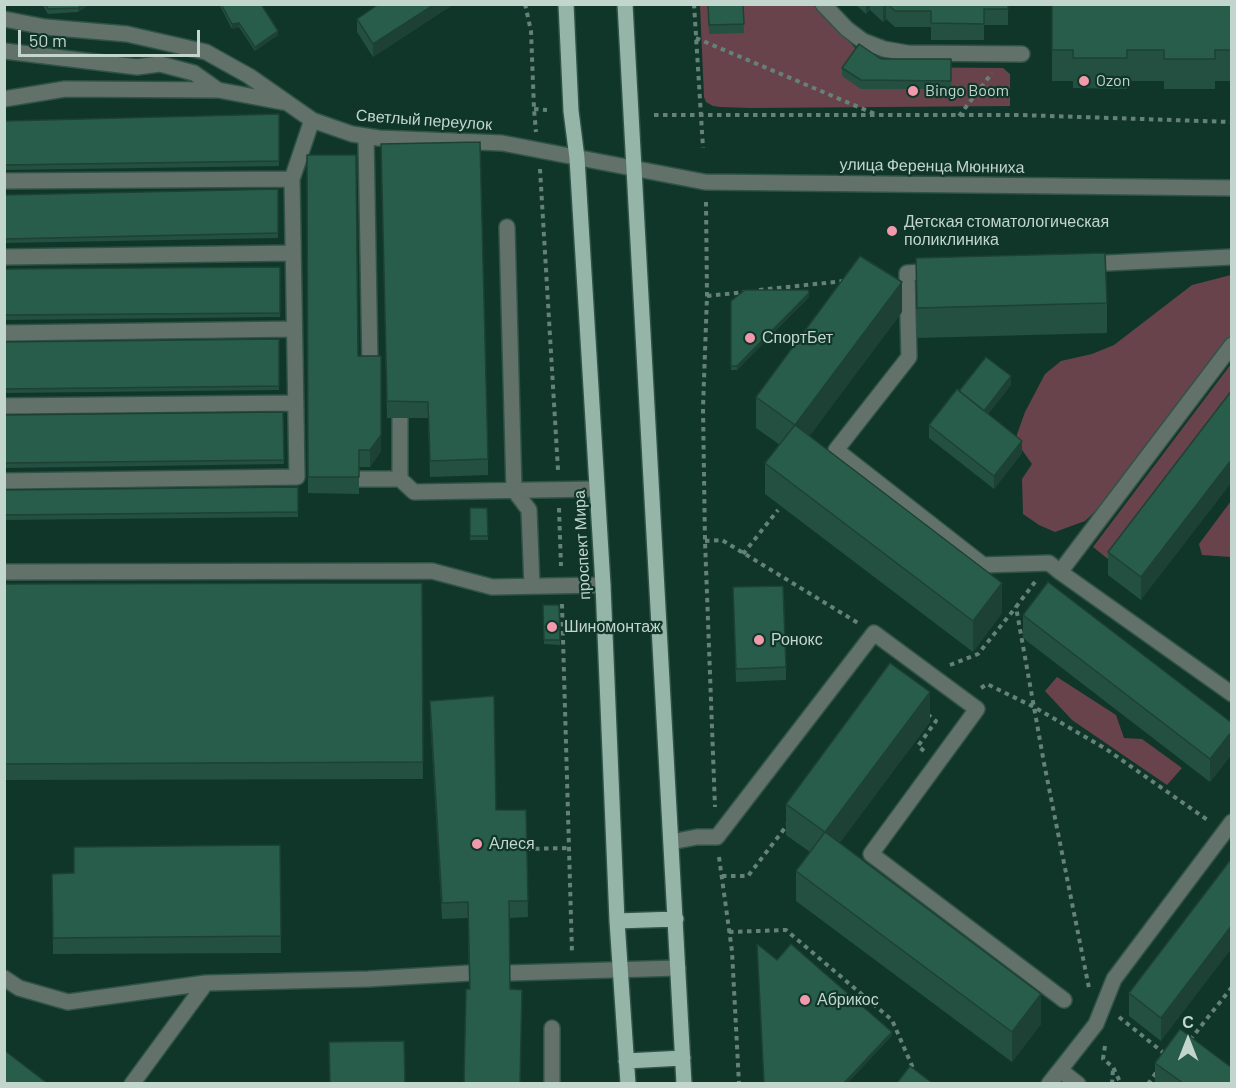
<!DOCTYPE html>
<html>
<head>
<meta charset="utf-8">
<style>
  body { margin:0 }
  #map { position:relative; width:1236px; height:1088px; overflow:hidden; background:#10362a; font-family:Barlow,sans-serif }
  canvas { display:block }
  .frame { position:absolute; inset:0; border:6px solid #c3d6ce; pointer-events:none }
  .north { position:absolute; left:1158px; top:1010px; width:60px; height:60px; -webkit-text-stroke:4px #10362a; paint-order:stroke; rotate:0deg; font-size:16px; font-weight:700; line-height:24px; text-align:center; color:#c3d6ce }
  .north::after { content:''; display:block; margin:auto; width:21px; height:27px; background:#c3d6ce; clip-path:polygon(50% 0,100% 100%,50% 72%,0 100%) }
  .scale { position:absolute; left:18px; top:30px; width:182px; height:27px; box-sizing:border-box; border:3px solid #c3d6ce; border-top:0; padding-left:8px; font-size:18px; line-height:21px; white-space:nowrap; color:#c3d6ce; -webkit-text-stroke:4px #10362a; paint-order:stroke }
</style>
</head>
<body>
<div id="map">
<canvas width="1236" height="1088"></canvas>
<div class="frame"></div>
<div class="north">С</div>
<div class="scale">50 m</div>
</div>
<script>
const c = document.querySelector('canvas').getContext('2d');
c.lineJoin = 'round';
function fill(path, color) { c.fillStyle = color; c.fill(path, 'evenodd'); }
const toPath = rows => new Path2D(rows.map(r => 'M' + r).join(''));
function stroke(path, color, width, dash) { c.strokeStyle = color; c.lineWidth = width; c.lineCap = dash ? 'butt' : 'round'; c.setLineDash(dash || []); c.stroke(path); }
function drawText(font, color, halo, rows, align = 'center') {
  c.font = font + ' Barlow,sans-serif'; c.lineWidth = 4.5; c.setLineDash([]); c.textBaseline = 'middle'; c.strokeStyle = halo; c.fillStyle = color; for (const [text, x, y, turn = 0] of rows) {
    c.save(); c.translate(x, y); c.rotate((+turn || 0) * Math.PI / 180); c.textAlign = isNaN(turn) ? turn : align; if (halo) c.strokeText(text, 0, 0); c.fillText(text, 0, 0); c.restore();
  }
}
fill(toPath([
  [700,5,815,5,859,52,881,67,1003,68,1010,74,1010,106,751,108,721,107,713,106,706,102,704,97],
  [1231,275,1231,341,1116,492,1085,521,1055,532,1039,525,1023,514,1022,479,1032,464,1015,440,1025,412,1045,374,1061,361,1092,354,1114,345,1192,285],
  [1231,364,1231,396,1108,559,1093,547],
  [1231,501,1231,557,1202,555,1199,544],
  [1057,677,1116,715,1124,738,1142,739,1182,768,1167,785,1072,720,1045,691]
]), '#69434b');
const minor = toPath([
  [823,4,847,29,863,41,884,49,907,53,1022,54],
  [4,19,45,27,127,34,206,52,249,76,312,120,352,134,379,138,502,143,705,182,1232,188],
  [4,51,137,67,160,64,194,73,218,90],
  [4,99,65,89,218,90,282,102],
  [366,136,370,365],
  [4,181,292,179],
  [507,227,514,490,529,510,532,586],
  [4,257,293,253],
  [1086,264,1232,257],
  [936,271,907,273,909,357,836,450,983,565,1049,563,1060,572],
  [4,333,294,329],
  [1232,345,1060,572,1232,694],
  [4,406,296,403],
  [400,418,400,479],
  [359,479,400,479,414,492,597,489],
  [4,481,297,477,292,179,312,120],
  [4,572,432,571,492,587,603,585],
  [671,842,697,837,717,837,874,633,977,709,871,854,1064,1000],
  [509,973,678,968],
  [4,978,19,988,68,1002,206,983,368,979,470,973],
  [552,1028,552,1084],
  [132,1084,206,983],
  [1049,1084,1060,1070],
  [1078,1084,1060,1070,1096,1024,1114,979,1232,822]
]);
const major = toPath([
  [566,4,571,111,577,158,603,585,617,921,628,1084],
  [625,4,684,1084],
  [617,921,676,919],
  [626,1061,683,1058]
]);
stroke(minor, '#305348', 18);
stroke(major, '#305348', 18);
stroke(toPath([
  [525,4,531,31,534,109,536,132],
  [694,4,703,148],
  [696,38,875,114],
  [534,109,547,110],
  [654,115,1020,115,1232,122],
  [959,116,992,73],
  [540,169,558,470],
  [706,202,707,296,703,408,705,541,715,807],
  [759,290,844,281],
  [707,296,745,292],
  [559,508,561,566],
  [705,541,722,540,858,623],
  [743,554,778,510],
  [1035,582,1016,607,1044,763,1089,988],
  [562,604,572,953],
  [950,665,978,654,1016,607],
  [981,688,987,684,1034,707,1106,749,1209,821],
  [924,751,918,746,936,721,926,713],
  [526,849,569,848],
  [719,857,732,951,739,1084],
  [722,876,748,876,788,824],
  [729,932,786,930,892,1020,920,1084],
  [1119,1017,1165,1054],
  [1190,1040,1232,987],
  [1105,1046,1103,1059,1113,1067,1121,1084],
  [1112,1084,1113,1069],
  [1148,1084,1158,1070]
]), '#658278', 4, [4.5, 4.5]);
stroke(minor, '#62726b', 15);
stroke(major, '#94b5a8', 15);
fill(toPath([
  [42,4,90,4,78,12,48,14],
  [219,4,261,4,278,35,255,51,239,27,232,29],
  [379,4,454,4,373,57,357,32,357,19],
  [708,4,743,4,744,33,709,34],
  [855,4,1008,4,1008,25,984,25,984,40,931,40,931,27,895,27,886,19,883,22,870,10,866,14],
  [1052,4,1232,4,1232,81,1215,81,1215,89,1164,89,1164,81,1127,81,1127,89,1073,88,1073,81,1052,81],
  [881,59,951,59,951,89,861,89,842,76,842,68],
  [279,114,279,166,4,170,4,121],
  [307,155,358,356,381,451,370,467,359,467,359,494,308,493],
  [381,161,488,459,488,475,430,477,428,418,387,418],
  [278,189,278,238,4,243,4,195],
  [916,258,1107,303,1107,333,917,338],
  [280,267,280,317,4,320,4,269],
  [809,297,737,370,731,370,731,301],
  [902,312,809,436,1002,613,973,652,765,494,765,463,780,445,756,428,756,397],
  [279,339,279,390,4,393,4,342],
  [1011,385,988,414,1022,453,994,489,929,438,929,425,959,391],
  [1232,390,1141,600,1108,575,1108,552],
  [283,412,284,464,4,468,4,415],
  [298,487,298,517,4,520,4,490],
  [470,508,487,508,488,540,470,540],
  [422,583,423,779,4,780,4,584],
  [733,587,786,667,786,680,736,682],
  [543,605,559,605,560,645,544,644],
  [1023,615,1232,723,1232,754,1210,782,1023,638],
  [430,701,496,810,526,810,528,917,509,918,469,989,468,918,442,919,430,718],
  [930,722,839,843,1041,1024,1012,1062,796,901,796,871,810,852,786,835,786,804],
  [280,845,281,953,53,954,52,874,74,873],
  [1232,858,1161,1041,1129,1016,1129,993],
  [1155,1063,1232,1083,1155,1083]
]), '#235040');
fill(toPath([
  [83,4,90,4,78,12,78,8],
  [435,4,454,4,373,57,373,44],
  [866,4,870,4,870,10,866,14],
  [884,4,886,4,886,19,883,22,883,6],
  [239,23,239,27,232,29,232,24],
  [278,31,278,35,255,51,255,47],
  [902,282,902,312,795,456,795,425],
  [809,293,809,297,737,370,737,366],
  [1011,376,1011,385,982,422,982,413],
  [381,435,381,451,370,467,370,450],
  [1022,441,1022,453,994,489,994,476],
  [1232,459,1232,482,1141,600,1141,577],
  [1002,583,1002,613,973,652,973,621],
  [930,692,930,722,825,863,825,832],
  [1232,731,1232,754,1210,782,1210,759],
  [1232,925,1232,948,1161,1041,1161,1018],
  [1041,994,1041,1024,1012,1062,1012,1032],
  [892,1032,892,1036,848,1083,844,1083]
]), '#1d4134');
const building = toPath([
  [45,4,83,4,78,8,48,9,45,4],
  [221,4,261,4,278,31,255,47,239,23,232,24,221,4],
  [379,4,435,4,373,44,357,19,379,4],
  [708,4,743,4,744,24,709,25,708,4],
  [888,4,1008,4,1008,9,984,9,984,24,931,23,931,11,895,11,888,4],
  [1052,4,1232,4,1232,50,1215,50,1215,59,1164,59,1164,50,1127,50,1127,58,1073,58,1073,50,1052,50,1052,4],
  [859,44,881,59,951,59,951,81,861,80,842,68,859,44],
  [279,114,279,161,4,165,4,121,279,114],
  [480,142,488,459,430,461,428,402,387,401,381,144,480,142],
  [307,155,356,155,358,356,381,356,381,435,370,450,359,450,359,477,308,477,307,155],
  [278,189,278,233,4,239,4,195,278,189],
  [1105,253,1107,303,917,308,916,258,1105,253],
  [860,256,902,282,795,425,1002,583,973,621,765,463,795,425,756,397,860,256],
  [280,267,280,313,4,315,4,269,280,267],
  [745,290,808,290,809,293,737,366,731,366,731,301,745,290],
  [279,339,279,386,4,389,4,342,279,339],
  [986,357,1011,376,984,411,959,391,986,357],
  [957,389,1022,441,994,476,929,425,957,389],
  [1232,390,1232,459,1141,577,1108,552,1232,390],
  [283,412,284,460,4,463,4,415,283,412],
  [298,487,298,512,4,515,4,490,298,487],
  [470,508,487,508,488,536,470,536,470,508],
  [1048,582,1232,723,1232,731,1210,759,1023,615,1048,582],
  [422,583,423,762,4,764,4,584,422,583],
  [783,586,786,667,736,669,733,587,783,586],
  [543,605,559,605,560,640,544,640,543,605],
  [890,663,930,692,825,832,1041,994,1012,1032,796,871,825,832,786,804,890,663],
  [494,696,496,810,526,810,528,901,509,901,510,989,522,990,520,1083,464,1083,466,989,470,989,468,902,442,903,430,701,494,696],
  [280,845,281,936,53,938,52,874,74,873,74,847,280,845],
  [1232,858,1232,925,1161,1018,1129,993,1232,858],
  [757,944,777,960,791,944,892,1032,844,1083,764,1083,757,944],
  [1180,1029,1232,1068,1232,1083,1183,1083,1155,1063,1180,1029],
  [404,1041,405,1083,330,1083,329,1042,404,1041],
  [4,1050,47,1083,4,1083,4,1050],
  [910,1066,932,1083,897,1083,910,1066]
]);
fill(building, '#295d4b');
stroke(building, '#1d4134', 1.5);
for (const [x, y, r, color] of [
  [1084,81,6,"#f29aac"],
  [913,91,6,"#f29aac"],
  [892,231,6,"#f29aac"],
  [750,338,6,"#f29aac"],
  [552,627,6,"#f29aac"],
  [759,640,6,"#f29aac"],
  [477,844,6,"#f29aac"],
  [805,1000,6,"#f29aac"]
]) { const dot = new Path2D(); dot.arc(x, y, r, 0, 2 * Math.PI); c.fillStyle = color; c.fill(dot); stroke(dot, '#10362a', 2); }
drawText('16px', '#c3d6ce', '#10362a', [
  ["Ozon",1096,81],
  ["Bingo Boom",925,91],
  ["Детская стоматологическая",904,222],
  ["поликлиника",904,240],
  ["СпортБет",762,338],
  ["Шиномонтаж",564,627],
  ["Ронокс",771,640],
  ["Алеся",489,844],
  ["Абрикос",817,1000]
], 'left');
drawText('16px', '#c3d6ce', '#10362a', [
  ["Светлый переулок",424,120,4],
  ["улица Ференца Мюнниха",932,166,1],
  ["проспект Мира",582,545,-93]
]);
</script>
</body>
</html>
